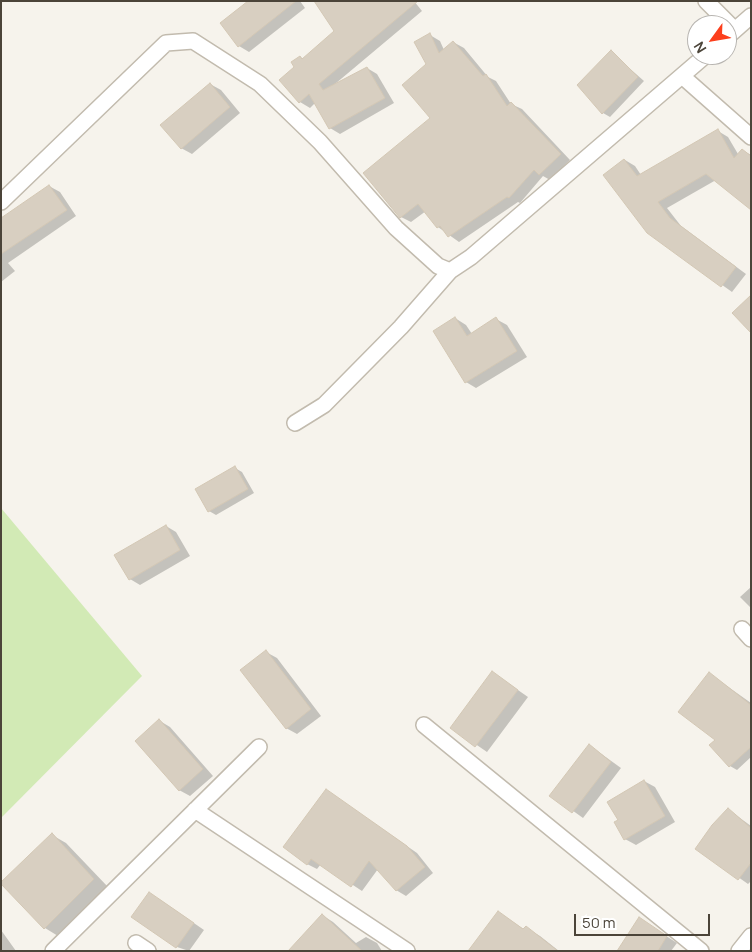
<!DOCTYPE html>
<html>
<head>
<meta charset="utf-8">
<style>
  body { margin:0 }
  #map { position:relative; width:752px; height:952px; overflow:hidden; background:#f6f3ec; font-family:Manrope,sans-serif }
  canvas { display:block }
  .frame { position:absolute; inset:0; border:2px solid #4b4439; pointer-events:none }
  .north { position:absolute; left:687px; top:15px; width:50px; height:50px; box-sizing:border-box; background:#fff; border:1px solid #b7b4b0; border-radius:50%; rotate:238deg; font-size:14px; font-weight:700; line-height:20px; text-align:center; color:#4b4439 }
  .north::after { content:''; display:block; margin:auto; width:18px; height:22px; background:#fc3f1d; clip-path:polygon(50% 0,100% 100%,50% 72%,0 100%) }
  .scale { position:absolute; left:574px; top:914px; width:136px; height:22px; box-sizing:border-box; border:2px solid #4b4439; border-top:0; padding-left:6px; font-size:15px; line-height:18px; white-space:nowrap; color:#4b4439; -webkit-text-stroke:4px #fff; paint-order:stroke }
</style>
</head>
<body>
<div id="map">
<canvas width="752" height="952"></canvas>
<div class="frame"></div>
<div class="north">N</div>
<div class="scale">50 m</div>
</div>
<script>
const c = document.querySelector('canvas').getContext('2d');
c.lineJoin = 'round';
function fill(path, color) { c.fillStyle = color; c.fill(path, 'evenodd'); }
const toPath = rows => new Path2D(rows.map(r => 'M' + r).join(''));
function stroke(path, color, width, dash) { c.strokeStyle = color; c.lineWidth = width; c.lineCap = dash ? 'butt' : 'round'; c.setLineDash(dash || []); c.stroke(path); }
fill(toPath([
  [1,508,142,676,1,818]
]), '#d2eab5');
fill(toPath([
  [250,1,300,1,305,8,249,52,239,46],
  [414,1,422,11,335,84,367,68,377,74,394,103,340,134,330,128,315,103,310,108,300,102,281,80,295,67,300,57,304,59],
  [430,35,440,41,444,50,453,42,464,48,488,77,496,81,511,104,522,109,570,160,550,180,543,176,520,203,518,202,459,242,438,227,426,211,411,222,401,217,432,118,427,65],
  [611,52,644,81,610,117,603,113],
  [210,84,221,90,240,113,192,154,181,148],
  [718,131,728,137,738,154,742,150,751,155,751,208,716,180,667,208,681,226,746,274,732,292,648,232,625,160,635,166,641,175],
  [49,186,60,192,76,216,8,263,15,271,1,282,1,219],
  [455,318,466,325,472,334,496,319,507,325,527,357,476,388,466,382],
  [235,468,242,472,254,493,216,515,209,511],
  [166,526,176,532,190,556,140,585,130,579],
  [751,587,751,608,740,597],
  [266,652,277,658,321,716,297,734,286,728],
  [492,672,528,697,487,752,452,728],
  [710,674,751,703,751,757,737,770,730,766,716,740],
  [160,721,170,727,213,776,190,796,179,790],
  [589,745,621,768,583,818,551,795],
  [644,781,655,787,675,822,636,845,625,839,619,820],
  [336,797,417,853,433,873,406,896,396,890,378,869,362,891,321,864,317,869,307,864],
  [729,810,751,826,751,881,748,884,697,848],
  [52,835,66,843,108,887,58,936,45,928],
  [159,899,204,930,189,951,177,947,133,916],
  [498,912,525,930,526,928,540,936,559,951,470,951],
  [322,915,333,922,356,943,366,937,377,943,382,951,290,951],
  [649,925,677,943,671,951,619,951],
  [1,930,16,951,1,951]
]), '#0003');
const building = toPath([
  [248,1,296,1,238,47,220,23,248,1],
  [314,1,418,1,319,84,323,90,367,67,385,98,329,129,309,94,299,103,279,80,294,67,291,62,300,56,302,59,334,31,314,1],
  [430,33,439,53,453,41,483,76,486,74,507,106,511,102,561,154,539,175,534,170,509,198,507,197,448,237,440,226,437,228,418,204,400,218,363,173,430,118,402,85,426,64,414,42,430,33],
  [611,50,638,77,602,114,577,85,611,50],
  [210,83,230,107,181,149,160,125,210,83],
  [718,129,734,158,742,149,751,156,751,210,706,174,658,202,670,218,736,267,721,287,647,233,603,175,624,159,637,176,718,129],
  [49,185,67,210,1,254,1,218,49,185],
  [751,295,751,333,732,313,751,295],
  [455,317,467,336,496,317,517,351,465,383,433,331,455,317],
  [235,466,248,489,208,512,195,489,235,466],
  [166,525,180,550,129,580,114,555,166,525],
  [266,650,311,709,286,729,240,670,266,650],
  [492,671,518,690,475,747,450,728,492,671],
  [709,672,751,705,751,747,729,767,709,745,715,740,678,712,709,672],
  [159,719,203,769,179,791,135,741,159,719],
  [589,744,611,762,572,813,549,796,589,744],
  [644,780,665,816,624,840,614,822,618,820,607,802,644,780],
  [326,789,407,846,425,867,396,891,369,861,351,887,311,859,307,865,283,847,326,789],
  [728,808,751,828,751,863,738,880,695,849,712,825,728,808],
  [52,833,94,879,44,929,1,884,1,882,52,833],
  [149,892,194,923,176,948,131,917,149,892],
  [498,911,523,929,526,926,558,951,468,951,498,911],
  [322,914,362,951,288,951,322,914],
  [639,917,667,936,658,951,617,951,639,917]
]);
fill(building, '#d8cfc1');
stroke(building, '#d3c7b4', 1);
const minor = toPath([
  [706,1,735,30],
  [727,37,751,16],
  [682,76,751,137],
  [1,202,166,43,193,41,260,84,320,142,396,228,438,266,450,271,471,257,706,55],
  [295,423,324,405,401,327,450,271],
  [742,629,751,639],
  [424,725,701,951],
  [195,810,407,951],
  [136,943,148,951],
  [53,951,259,747],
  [739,951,751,936]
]);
stroke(minor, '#c2bbae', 18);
stroke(minor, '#fff', 15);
</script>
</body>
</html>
